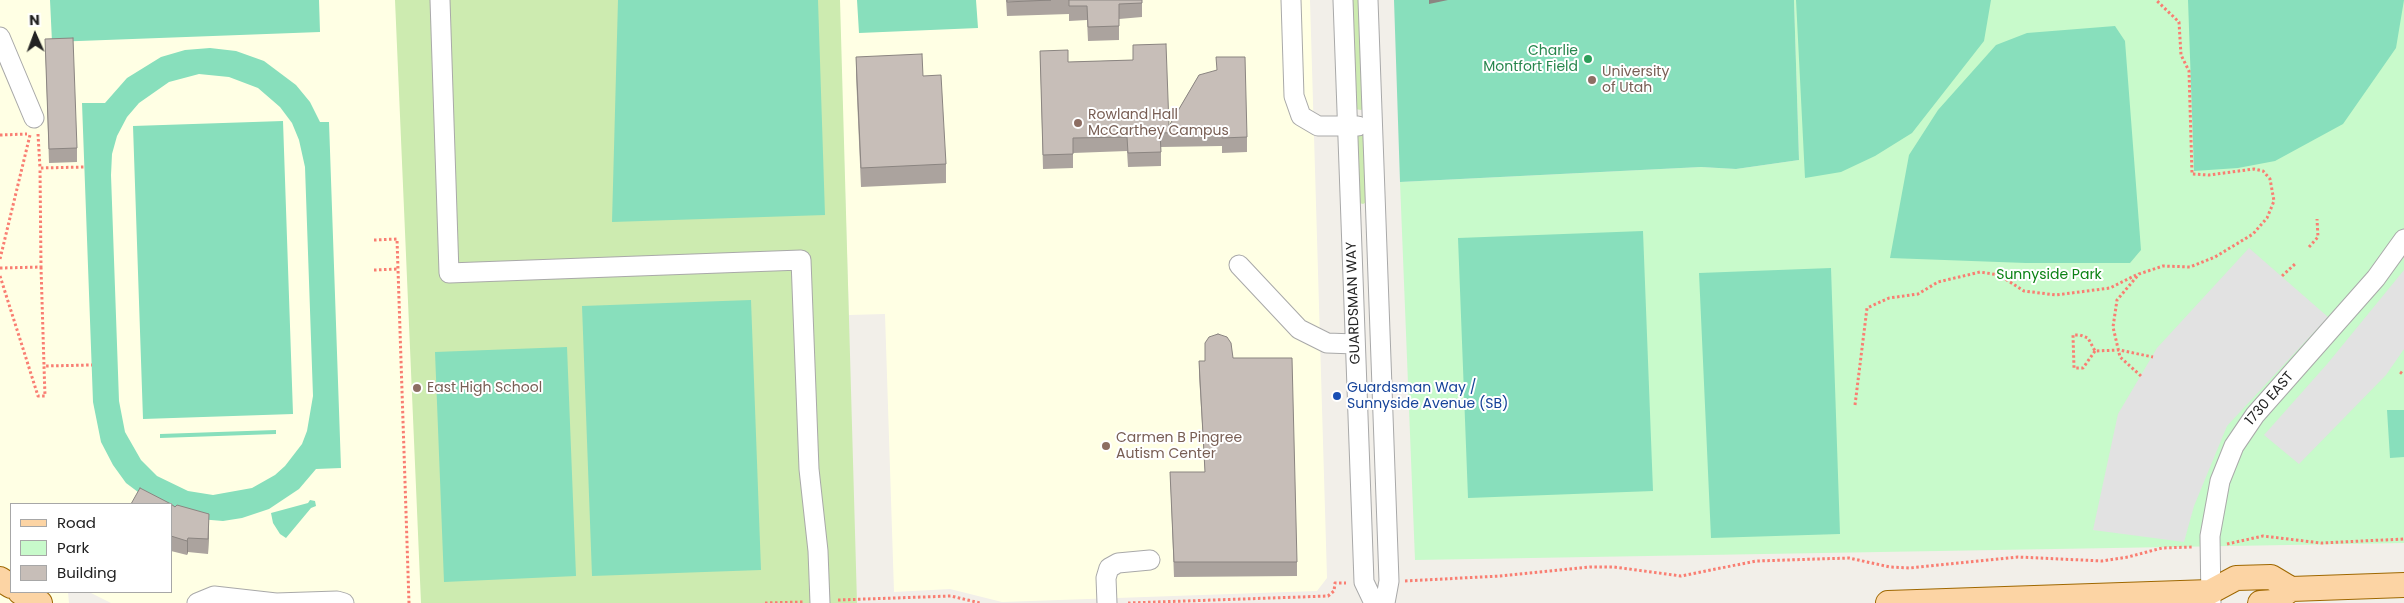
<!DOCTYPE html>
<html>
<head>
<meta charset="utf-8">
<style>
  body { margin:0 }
  #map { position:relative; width:2404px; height:603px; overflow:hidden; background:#f2efe9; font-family:Poppins,sans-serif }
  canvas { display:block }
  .legend { position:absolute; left:10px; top:503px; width:162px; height:90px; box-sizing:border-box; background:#fff; border:1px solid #a7a7a7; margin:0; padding:6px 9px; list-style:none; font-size:15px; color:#222 }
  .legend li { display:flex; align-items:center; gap:10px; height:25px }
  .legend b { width:25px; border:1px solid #a7a7a7 }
  .north { position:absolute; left:10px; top:10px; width:50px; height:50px; -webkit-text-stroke:4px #fff; paint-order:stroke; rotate:358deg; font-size:14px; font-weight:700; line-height:20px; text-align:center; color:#222 }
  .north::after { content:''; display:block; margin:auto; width:18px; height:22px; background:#222; clip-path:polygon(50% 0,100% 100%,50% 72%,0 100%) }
</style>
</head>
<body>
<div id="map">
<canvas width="2404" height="603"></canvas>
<ul class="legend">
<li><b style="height:6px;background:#fcd4a4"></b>Road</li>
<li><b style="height:14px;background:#c8facb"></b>Park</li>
<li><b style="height:14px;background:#c7beb8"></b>Building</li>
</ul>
<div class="north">N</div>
</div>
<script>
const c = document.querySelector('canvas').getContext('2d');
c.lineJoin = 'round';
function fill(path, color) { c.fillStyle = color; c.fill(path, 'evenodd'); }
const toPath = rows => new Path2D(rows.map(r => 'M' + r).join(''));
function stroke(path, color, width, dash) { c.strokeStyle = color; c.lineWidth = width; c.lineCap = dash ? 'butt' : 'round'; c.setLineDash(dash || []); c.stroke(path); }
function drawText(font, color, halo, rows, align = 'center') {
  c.font = font + ' Poppins,sans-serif'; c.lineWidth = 4; c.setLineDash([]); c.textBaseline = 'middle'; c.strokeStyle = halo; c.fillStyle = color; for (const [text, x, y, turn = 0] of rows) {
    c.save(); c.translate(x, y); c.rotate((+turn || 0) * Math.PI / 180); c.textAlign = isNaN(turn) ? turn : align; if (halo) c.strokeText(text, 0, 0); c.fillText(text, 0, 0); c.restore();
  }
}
fill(toPath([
  [0,0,399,0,849,603,111,603,89,592,171,592,171,504,11,504,11,592,68,592,69,603,0,603],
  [839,0,1310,0,1327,578,1317,591,1002,602,950,589,894,592,885,314,849,315]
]), '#ffffe4');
fill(toPath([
  [395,0,840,0,857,603,421,603],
  [1349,0,1363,0,1365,107,1361,110,1355,109],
  [1364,133,1367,202,1363,204,1359,203,1356,134]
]), '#cdebb0');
fill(toPath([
  [1794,0,2404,0,2404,543,1415,560,1400,182,1701,167,1736,169,1799,160]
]), '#c8facb');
fill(toPath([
  [50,0,319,0,320,32,52,42],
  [618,0,818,0,825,215,612,222],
  [857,0,976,0,978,28,859,33],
  [1394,0,1794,0,1799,160,1736,169,1701,167,1400,182],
  [1796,0,1991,0,1984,41,1912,133,1875,156,1841,172,1805,178],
  [2188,0,2404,0,2396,48,2343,124,2275,161,2238,168,2194,171],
  [2115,26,2125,41,2141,250,2130,263,2026,263,1890,258,1909,155,1938,110,1996,45,2027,33],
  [210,48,236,51,264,61,296,85,310,102,320,122,329,122,341,468,316,469,299,489,269,509,242,518,223,521,199,519,171,512,171,504,154,504,126,483,113,465,101,442,93,402,82,103,105,103,127,78,161,57,185,50],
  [199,74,229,77,258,88,280,107,292,123,299,140,305,167,313,396,307,431,302,444,285,466,275,475,252,488,213,495,188,491,157,476,141,460,125,432,119,401,111,175,112,154,117,136,127,117,139,103,169,82],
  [283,121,293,414,143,419,133,126],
  [1643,231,1653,491,1468,498,1458,238],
  [1831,268,1840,534,1711,538,1699,273],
  [751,300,761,570,592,576,582,306],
  [567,347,576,576,444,582,435,352],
  [2387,410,2404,410,2404,457,2390,458],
  [276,430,276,434,160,438,160,434],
  [310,500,315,501,316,506,311,508,286,538,280,534,273,523,271,513,308,503]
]), '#88dfbc');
fill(toPath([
  [2249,248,2328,317,2227,426,2194,506,2184,542,2093,530,2118,414,2157,348],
  [2404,270,2404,349,2386,375,2299,464,2264,435,2328,363]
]), '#e2e2e2');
const minor = toPath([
  [440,0,449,273,801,260,809,469,818,551,820,603],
  [1291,0,1294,96,1301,116,1318,126,1358,126],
  [1343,0,1364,582,1374,603],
  [1368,0,1389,581,1385,603],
  [0,37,34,118],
  [1239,265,1299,329,1327,343,1355,344],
  [197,603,214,596,276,603,337,601,344,603],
  [1107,603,1106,578,1109,568,1118,563,1150,560],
  [2211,603,2210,536,2220,481,2234,446,2255,415,2376,278,2404,239]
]);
const major = toPath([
  [0,579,11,586],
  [20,592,40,603],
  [1888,603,2210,592,2236,578,2271,577,2291,589,2404,585],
  [2260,603,2274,602,2291,589]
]);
stroke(minor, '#a9a9a9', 21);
stroke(major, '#9f6801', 26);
stroke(toPath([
  [38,134,40,168,85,167],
  [0,135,27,134],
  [374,240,397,239,409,603],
  [2309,247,2318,237,2317,219],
  [0,259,30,135],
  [41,267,44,366],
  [0,268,41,267,40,168],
  [374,270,398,269],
  [0,276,38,396,45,396,44,366,92,365],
  [2282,276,2295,264],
  [2095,351,2083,368,2074,368,2073,335,2080,335,2088,338,2095,351,2119,350,2153,357],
  [2400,372,2404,375],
  [2141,376,2120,357,2113,327,2117,300,2139,274,2163,266,2190,267,2215,257,2253,234,2267,218,2274,201,2270,179,2263,171,2254,169,2209,175,2192,174,2189,71,2181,55,2179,22,2156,0],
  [1855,405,1867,308,1889,298,1918,294,1938,282,1980,272,1999,275,2024,291,2056,295,2110,288,2136,275],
  [2227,544,2263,536,2321,543,2404,539],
  [1405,581,1500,576,1590,567,1614,567,1681,576,1756,561,1849,558,1890,567,1910,568,2018,557,2102,561,2128,557,2162,548,2193,547],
  [838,600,951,596,980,603],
  [765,603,804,602],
  [1128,603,1328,596,1334,591,1335,583,1346,583]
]), '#f97e72', 3, [2.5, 2.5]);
stroke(minor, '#fff', 19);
stroke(major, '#fcd4a4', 24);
fill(toPath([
  [1006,0,1142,0,1142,17,1119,19,1119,40,1088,41,1087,20,1069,21,1069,14,1007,16],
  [45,39,77,148,77,162,49,163],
  [1133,45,1169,126,1199,75,1247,137,1247,152,1222,153,1222,146,1161,147,1161,166,1128,167,1127,151,1073,153,1073,168,1043,169,1040,51,1068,62,1133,60],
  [856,57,923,76,946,164,946,183,861,187,856,75],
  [1205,343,1233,358,1297,562,1297,576,1174,577,1170,472,1205,472,1199,375,1199,361,1205,361],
  [171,504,209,529,208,554,188,552,187,555,171,551]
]), '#aba39e');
fill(toPath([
  [1429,0,1448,0,1429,4],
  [209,514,209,529,208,554,208,539],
  [188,538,188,552,187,555,187,541]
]), '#8b8581');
const building = toPath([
  [1007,0,1051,0,1007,2,1007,0],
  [1069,0,1142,0,1142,3,1119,4,1119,26,1088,27,1087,6,1069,6,1069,0],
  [73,38,77,148,49,149,45,39,73,38],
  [1166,44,1169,126,1199,75,1217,70,1216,57,1245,57,1247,137,1222,138,1222,131,1160,133,1161,152,1128,153,1127,137,1073,138,1073,154,1043,155,1040,51,1068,50,1068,62,1133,60,1133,45,1166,44],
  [922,54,923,76,941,75,946,164,861,168,856,57,922,54],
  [1218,334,1227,337,1231,343,1233,358,1292,358,1297,562,1174,562,1170,472,1205,472,1199,361,1205,361,1205,343,1209,337,1218,334],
  [140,488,171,504,131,504,140,488],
  [171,504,175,507,177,505,209,514,208,539,188,538,187,541,171,536,171,504]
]);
fill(building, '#c7beb8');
stroke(building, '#8b8581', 1);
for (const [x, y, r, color] of [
  [1588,59,5,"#2e9e5b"],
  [1592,80,5,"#8d6e63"],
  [1078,123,5,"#8d6e63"],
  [417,388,5,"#8d6e63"],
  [1337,396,5,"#1a4fb4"],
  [1106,446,5,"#8d6e63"]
]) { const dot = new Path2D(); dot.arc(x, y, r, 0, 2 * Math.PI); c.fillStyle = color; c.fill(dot); stroke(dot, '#fff', 2); }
drawText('14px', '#27864d', '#fff', [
  ["Charlie",1578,51],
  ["Montfort Field",1578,67]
], 'right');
drawText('14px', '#785e54', '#fff', [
  ["University",1602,72],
  ["of Utah",1602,88],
  ["Rowland Hall",1088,115],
  ["McCarthey Campus",1088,131],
  ["East High School",427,388],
  ["Carmen B Pingree",1116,438],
  ["Autism Center",1116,454]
], 'left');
drawText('14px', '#0c8315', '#fff', [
  ["Sunnyside Park",2049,275]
]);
drawText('14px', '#222', '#fff', [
  ["GUARDSMAN WAY",1354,303,-92],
  ["1730 EAST",2270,399,-49]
]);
drawText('14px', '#164399', '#fff', [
  ["Guardsman Way /",1347,388],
  ["Sunnyside Avenue (SB)",1347,404]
], 'left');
</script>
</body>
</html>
